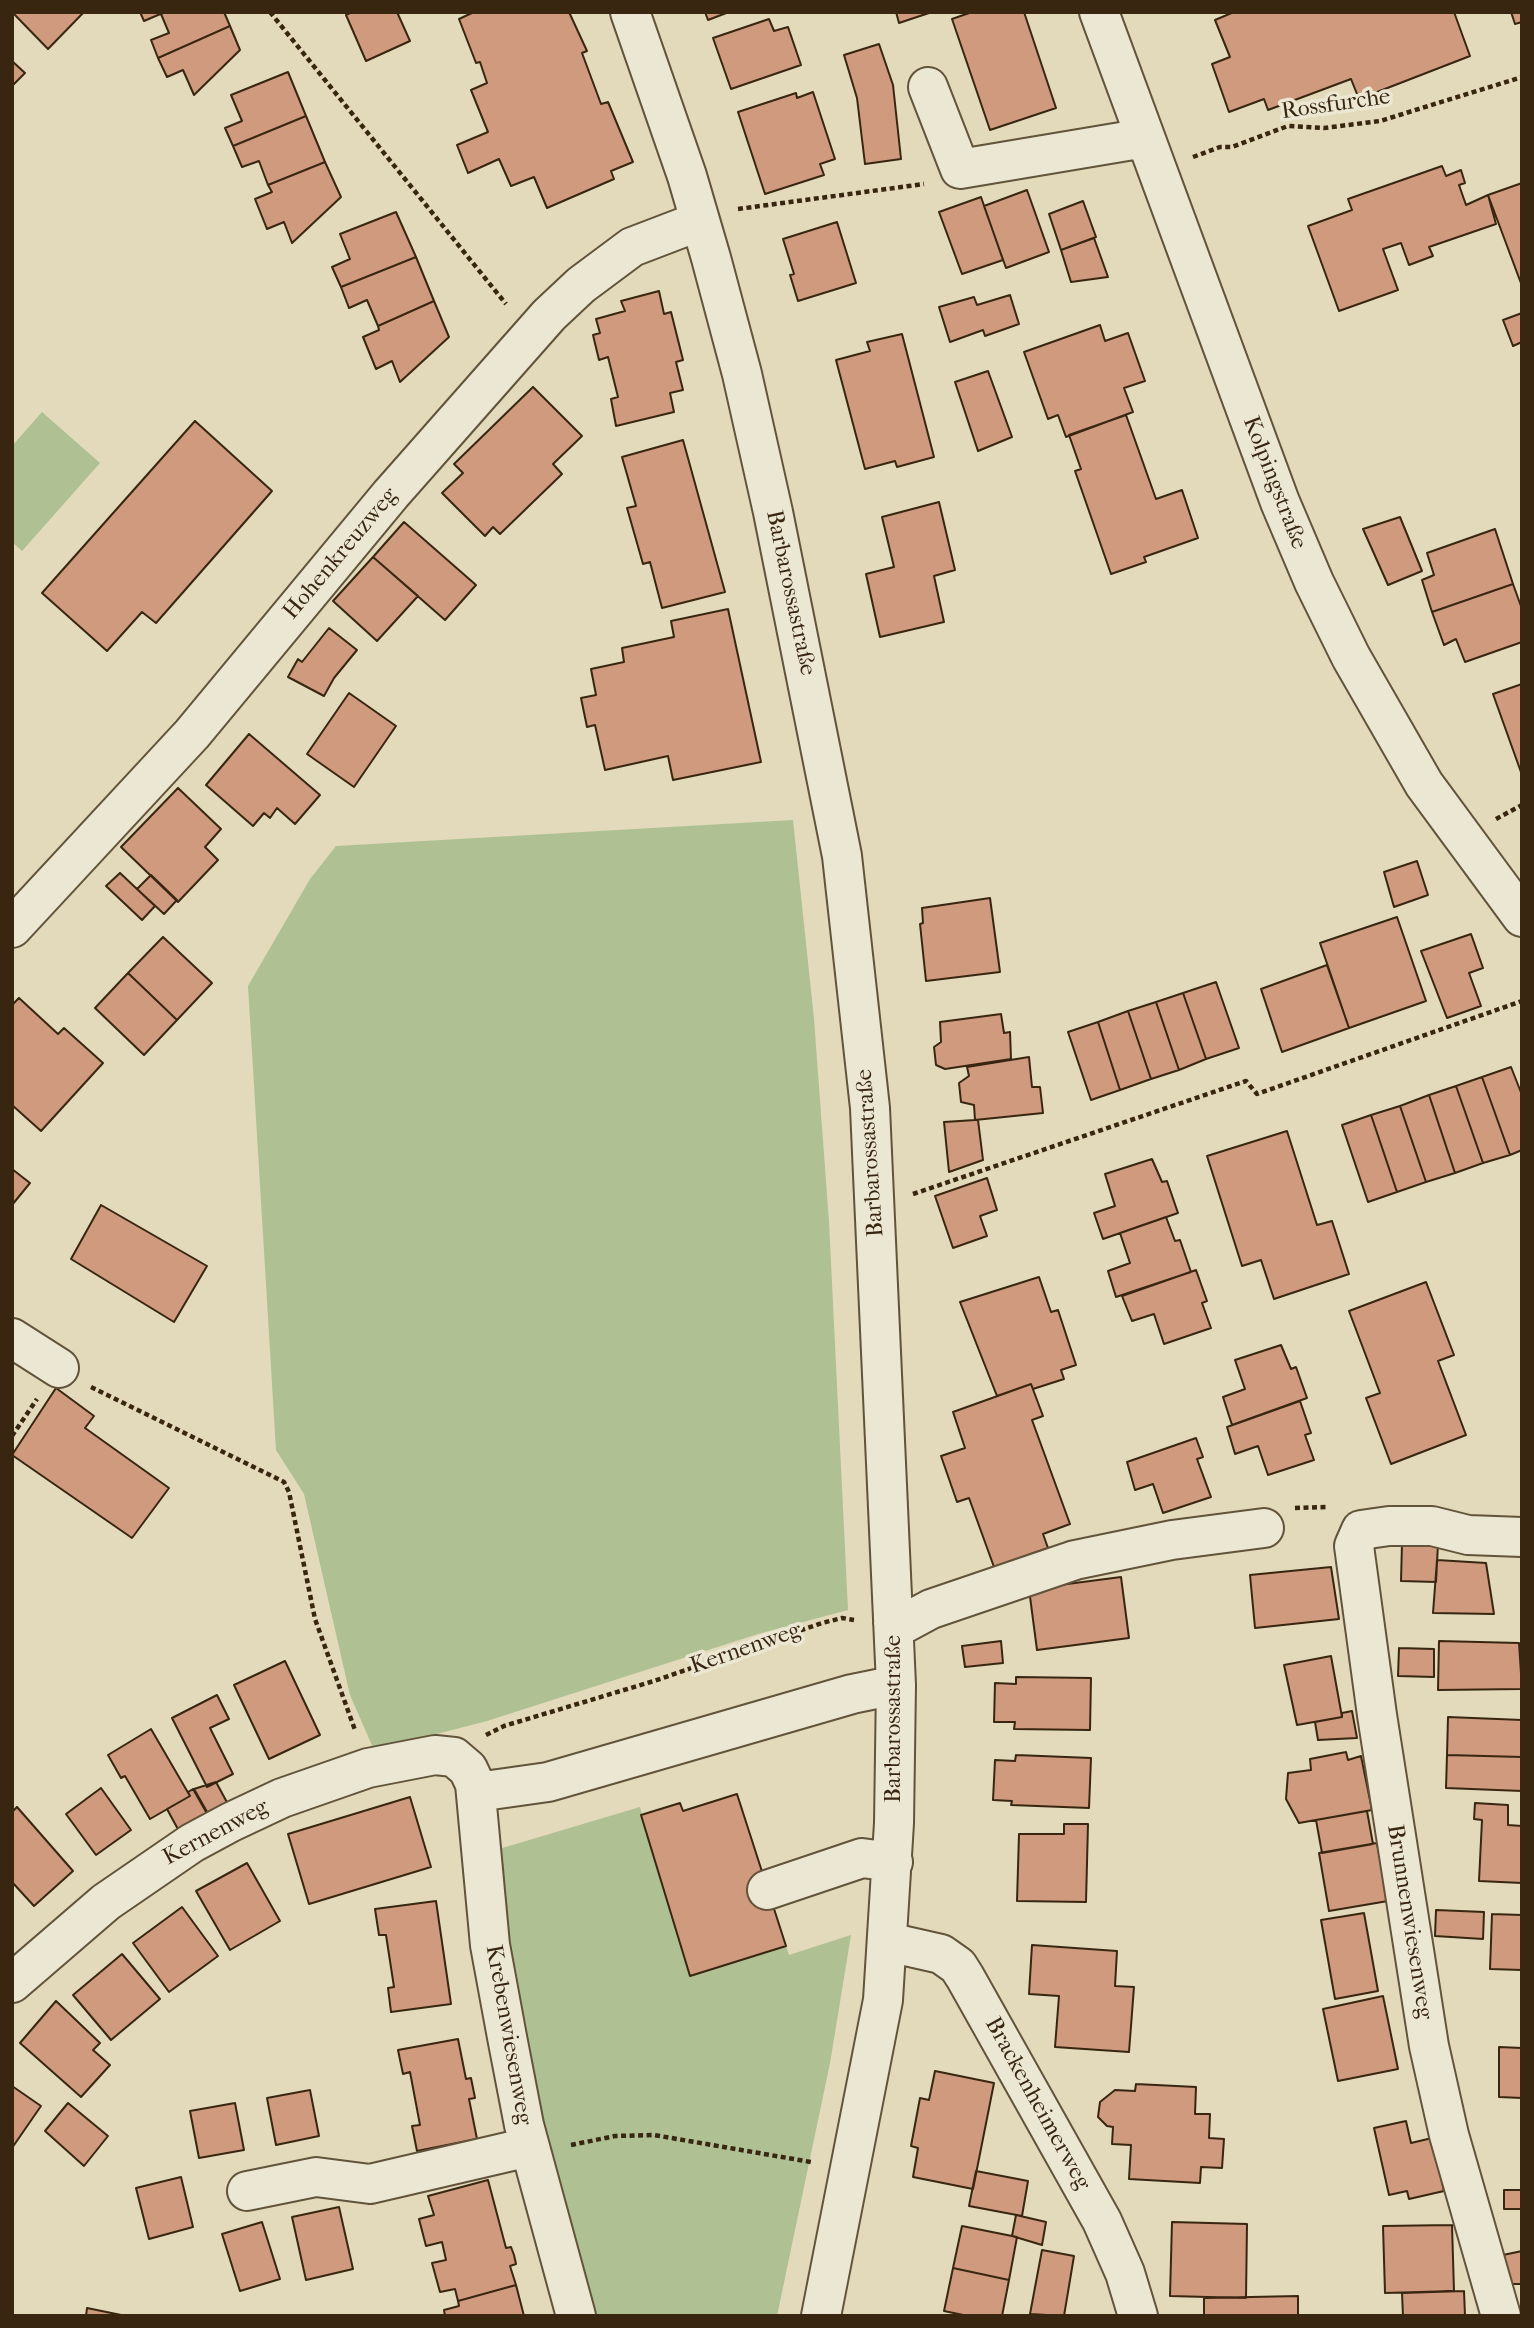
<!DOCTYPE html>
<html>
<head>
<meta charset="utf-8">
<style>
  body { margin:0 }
  #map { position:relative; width:1534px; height:2328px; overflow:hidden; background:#e2daba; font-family:"IM FELL French Canon",serif }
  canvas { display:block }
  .frame { position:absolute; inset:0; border:14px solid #382611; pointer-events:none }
</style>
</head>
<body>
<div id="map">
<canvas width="1534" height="2328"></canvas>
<div class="frame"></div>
</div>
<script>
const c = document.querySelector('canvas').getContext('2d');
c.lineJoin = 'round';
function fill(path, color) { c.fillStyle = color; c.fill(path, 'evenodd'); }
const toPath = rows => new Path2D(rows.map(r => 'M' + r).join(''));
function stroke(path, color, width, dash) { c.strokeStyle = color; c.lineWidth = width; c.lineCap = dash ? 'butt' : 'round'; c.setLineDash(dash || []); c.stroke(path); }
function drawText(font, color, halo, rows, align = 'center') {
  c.font = font + ' "IM FELL French Canon",serif'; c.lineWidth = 7; c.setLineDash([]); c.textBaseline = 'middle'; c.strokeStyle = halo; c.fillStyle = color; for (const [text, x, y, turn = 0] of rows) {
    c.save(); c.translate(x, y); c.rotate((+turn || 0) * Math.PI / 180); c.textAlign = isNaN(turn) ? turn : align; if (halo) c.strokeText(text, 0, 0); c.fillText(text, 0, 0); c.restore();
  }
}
fill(toPath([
  [42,412,100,463,22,551,12,542,12,446],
  [793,820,814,1019,829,1222,848,1610,758,1634,487,1721,374,1750,350,1695,304,1494,276,1450,248,986,310,879,336,846],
  [640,1807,690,1976,786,1946,789,1955,851,1935,830,2063,777,2316,594,2316,538,2097,511,1948,499,1849]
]), '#afc092');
const building = toPath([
  [12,12,84,12,48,49,12,12],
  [140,12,165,12,144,21,140,12],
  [165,12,224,12,230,26,158,58,151,40,169,33,161,14,165,12],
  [352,12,397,12,410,41,366,61,346,15,352,12],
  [474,12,569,12,587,51,582,53,601,104,608,102,633,162,611,171,614,179,547,208,534,177,511,186,499,159,468,173,457,145,488,132,471,90,487,83,480,62,476,63,459,19,474,12],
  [705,12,729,12,708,20,705,12],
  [896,12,932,12,899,23,896,12],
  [972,12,1024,12,1056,108,990,130,952,19,972,12],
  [1234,12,1454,12,1470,56,1359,99,1351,79,1268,110,1264,99,1229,112,1212,64,1230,57,1215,20,1234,12],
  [1511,12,1522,12,1522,22,1515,24,1511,12],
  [769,19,774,31,788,27,801,65,731,89,713,38,769,19],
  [230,26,240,50,194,95,183,70,167,77,158,58,230,26],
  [879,44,893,85,901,159,865,164,857,98,844,55,879,44],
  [12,61,25,73,12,86,12,61],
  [288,72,306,116,233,146,225,128,242,121,231,95,288,72],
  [813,92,835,159,820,164,824,175,765,194,738,112,796,93,797,98,813,92],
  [306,116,325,162,268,185,259,161,242,167,233,146,306,116],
  [325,162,341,197,292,243,284,222,267,229,255,199,272,192,268,185,325,162],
  [1442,166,1446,176,1461,170,1465,183,1459,185,1466,205,1488,195,1496,224,1429,247,1433,256,1409,265,1401,243,1383,249,1398,290,1339,311,1308,226,1352,210,1348,199,1442,166],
  [1522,183,1522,286,1488,195,1522,183],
  [1027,190,1049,252,1006,268,984,206,1027,190],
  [981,197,1003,260,962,274,939,212,981,197],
  [1083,201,1096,237,1061,250,1049,214,1083,201],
  [396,212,416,257,341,287,332,267,350,259,340,234,396,212],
  [837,222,856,283,798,301,790,275,794,274,783,239,837,222],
  [1094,238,1108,277,1071,282,1061,250,1094,238],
  [416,257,434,301,378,326,367,300,349,308,341,287,416,257],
  [659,291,664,314,671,312,683,360,676,362,683,390,670,393,674,412,616,426,611,399,618,397,608,357,599,360,593,335,600,333,596,319,625,311,621,301,659,291],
  [1010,295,1019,324,985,336,983,330,950,342,939,307,974,297,977,305,1010,295],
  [434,301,449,337,400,382,392,361,376,369,363,337,379,330,378,326,434,301],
  [1522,313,1522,342,1513,346,1503,320,1522,313],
  [1100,325,1105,341,1128,333,1145,381,1124,388,1133,412,1066,437,1058,415,1048,419,1024,352,1100,325],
  [902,334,934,457,897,467,895,461,865,469,836,360,870,351,867,342,902,334],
  [988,371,1012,437,978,451,955,382,988,371],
  [533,387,582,436,553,464,562,474,500,534,493,527,485,536,442,493,463,473,454,464,533,387],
  [1126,415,1156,499,1182,490,1198,538,1144,557,1146,562,1111,574,1075,471,1081,469,1069,435,1126,415],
  [195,421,272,491,156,623,142,612,107,651,42,593,195,421],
  [683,440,725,592,662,608,650,562,643,564,627,508,636,506,622,457,683,440],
  [939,502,955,570,934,576,944,622,880,637,866,574,894,567,882,517,939,502],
  [1400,517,1422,571,1388,585,1363,529,1400,517],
  [404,522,476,585,445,620,373,557,404,522],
  [1495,529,1513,584,1432,612,1422,580,1434,575,1427,553,1495,529],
  [373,557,418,596,377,641,333,601,373,557],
  [1513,584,1522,609,1522,642,1465,662,1456,639,1444,645,1432,612,1513,584],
  [728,609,761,762,673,780,668,756,605,770,595,725,587,727,581,698,596,695,591,669,624,662,622,648,674,637,671,621,728,609],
  [329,628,357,650,334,678,324,696,288,677,298,659,302,662,329,628],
  [1522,684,1522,775,1493,694,1522,684],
  [349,693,396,726,354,787,307,754,349,693],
  [249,734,320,795,295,824,277,808,270,818,264,813,253,826,206,785,249,734],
  [178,788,221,829,205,847,218,860,178,902,121,847,178,788],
  [1417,861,1428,895,1394,907,1384,872,1417,861],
  [120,873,155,906,142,920,106,886,120,873],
  [151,875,177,900,164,914,137,889,151,875],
  [990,898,1000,972,926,981,920,924,923,923,922,908,990,898],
  [1397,917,1426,1001,1349,1028,1320,943,1397,917],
  [1471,934,1483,968,1469,973,1481,1006,1447,1018,1421,951,1471,934],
  [163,937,212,983,177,1020,128,973,163,937],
  [1327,965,1349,1028,1282,1052,1261,989,1327,965],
  [128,973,177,1020,144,1055,95,1008,128,973],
  [1216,982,1239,1048,1206,1059,1183,993,1216,982],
  [1183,993,1206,1059,1179,1070,1156,1002,1183,993],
  [19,998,58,1034,64,1028,103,1063,41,1131,12,1105,12,1005,19,998],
  [1156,1002,1179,1070,1151,1079,1128,1011,1156,1002],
  [1128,1011,1151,1079,1120,1090,1098,1022,1128,1011],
  [1001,1014,1004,1033,1010,1032,1011,1059,945,1069,936,1065,934,1047,941,1042,940,1022,1001,1014],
  [1098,1022,1120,1090,1091,1100,1068,1032,1098,1022],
  [1029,1057,1032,1087,1040,1087,1043,1113,975,1120,974,1105,961,1102,959,1083,969,1076,967,1067,1029,1057],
  [1511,1067,1522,1095,1522,1150,1510,1155,1482,1077,1511,1067],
  [1482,1077,1510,1155,1483,1163,1456,1086,1482,1077],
  [1456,1086,1483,1163,1455,1173,1429,1095,1456,1086],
  [1429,1095,1455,1173,1426,1182,1400,1106,1429,1095],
  [1400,1106,1426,1182,1397,1192,1371,1115,1400,1106],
  [1371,1115,1397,1192,1368,1202,1342,1125,1371,1115],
  [975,1120,978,1120,983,1160,949,1172,944,1122,975,1120],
  [1287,1131,1317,1225,1332,1221,1349,1274,1274,1299,1261,1260,1242,1266,1207,1156,1287,1131],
  [1152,1159,1162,1182,1167,1181,1178,1213,1103,1239,1094,1213,1115,1206,1105,1174,1152,1159],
  [12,1169,30,1183,12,1205,12,1169],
  [987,1178,997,1210,980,1216,987,1236,953,1248,935,1196,987,1178],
  [101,1205,207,1266,174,1322,71,1259,101,1205],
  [1166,1217,1175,1241,1180,1240,1191,1272,1116,1297,1108,1271,1130,1263,1120,1233,1166,1217],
  [1196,1270,1207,1301,1202,1303,1211,1328,1164,1344,1154,1314,1132,1321,1122,1296,1196,1270],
  [1039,1277,1051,1312,1058,1310,1076,1365,1061,1370,1064,1379,1033,1389,1031,1384,997,1396,960,1302,1039,1277],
  [1426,1282,1454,1355,1438,1361,1466,1435,1391,1464,1366,1398,1380,1393,1349,1311,1426,1282],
  [1281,1345,1291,1369,1296,1367,1307,1398,1232,1425,1223,1397,1245,1389,1235,1360,1281,1345],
  [1031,1384,1043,1416,1032,1420,1070,1524,1043,1534,1048,1548,994,1567,969,1498,957,1502,941,1456,965,1448,953,1412,1031,1384],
  [56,1388,94,1416,85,1428,169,1488,132,1538,12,1455,56,1388],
  [1300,1401,1311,1433,1305,1435,1314,1460,1268,1475,1258,1446,1235,1454,1227,1427,1300,1401],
  [1196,1438,1203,1457,1197,1459,1211,1497,1163,1513,1153,1484,1135,1490,1127,1462,1196,1438],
  [1402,1543,1438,1544,1436,1582,1401,1581,1402,1543],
  [1437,1560,1486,1563,1494,1614,1433,1613,1437,1560],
  [1331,1567,1339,1619,1255,1628,1250,1575,1331,1567],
  [1121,1577,1129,1638,1037,1650,1029,1589,1121,1577],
  [1001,1641,1003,1663,965,1667,962,1646,1001,1641],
  [1439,1641,1519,1643,1522,1689,1438,1690,1439,1641],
  [1399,1648,1434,1649,1434,1677,1398,1676,1399,1648],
  [1331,1656,1342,1717,1297,1725,1284,1665,1331,1656],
  [285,1661,320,1735,269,1759,234,1685,285,1661],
  [1016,1677,1091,1678,1090,1730,1014,1729,1015,1722,994,1722,995,1683,1016,1684,1016,1677],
  [217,1695,229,1719,210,1728,233,1774,207,1787,172,1718,217,1695],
  [1352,1711,1357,1738,1318,1740,1315,1722,1342,1717,1342,1713,1352,1711],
  [1448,1717,1522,1720,1522,1757,1447,1755,1448,1717],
  [151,1729,190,1796,150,1819,125,1776,121,1778,108,1755,151,1729],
  [1346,1752,1348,1760,1361,1756,1372,1810,1299,1823,1286,1799,1288,1773,1311,1770,1310,1759,1346,1752],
  [1016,1755,1091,1758,1089,1808,1011,1805,1012,1801,993,1800,995,1760,1015,1761,1016,1755],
  [1447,1755,1522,1757,1522,1791,1446,1788,1447,1755],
  [216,1782,229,1806,210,1817,194,1789,216,1782],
  [101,1788,131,1830,96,1855,66,1814,101,1788],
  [193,1789,209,1817,180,1833,167,1809,190,1796,188,1792,193,1789],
  [737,1794,786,1946,690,1976,641,1815,680,1803,683,1811,737,1794],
  [410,1797,431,1867,309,1904,288,1834,410,1797],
  [1475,1803,1508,1805,1508,1825,1522,1826,1522,1883,1479,1881,1482,1820,1474,1819,1475,1803],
  [17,1807,73,1871,34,1906,12,1882,12,1812,17,1807],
  [1367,1811,1373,1844,1322,1853,1316,1820,1367,1811],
  [1064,1824,1088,1824,1086,1902,1017,1901,1019,1834,1064,1834,1064,1824],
  [1377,1843,1388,1901,1329,1911,1319,1853,1377,1843],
  [247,1863,280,1921,230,1950,196,1891,247,1863],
  [436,1901,451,2004,391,2012,388,1988,394,1987,386,1935,379,1935,375,1909,436,1901],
  [182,1907,218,1956,169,1992,133,1943,182,1907],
  [1436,1910,1484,1912,1483,1939,1435,1936,1436,1910],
  [1364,1913,1378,1991,1335,1999,1321,1920,1364,1913],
  [1492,1914,1522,1915,1522,1970,1490,1969,1492,1914],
  [1032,1945,1117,1951,1115,1986,1134,1987,1129,2052,1055,2047,1059,1996,1029,1994,1032,1945],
  [122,1954,160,1999,111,2040,73,1995,122,1954],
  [1383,1996,1398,2069,1338,2081,1323,2009,1383,1996],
  [56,2001,100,2043,93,2050,110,2065,81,2097,20,2043,56,2001],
  [458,2039,466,2079,471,2078,475,2098,469,2099,477,2139,417,2151,412,2126,420,2125,410,2072,403,2074,398,2050,458,2039],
  [1499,2047,1522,2048,1522,2098,1499,2097,1499,2047],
  [935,2071,994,2083,973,2189,913,2177,918,2148,911,2146,920,2098,929,2100,935,2071],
  [1136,2084,1196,2087,1195,2114,1210,2114,1209,2138,1224,2139,1222,2168,1201,2167,1200,2183,1129,2179,1131,2145,1112,2144,1113,2127,1107,2126,1098,2117,1100,2102,1115,2090,1135,2091,1136,2084],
  [12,2086,41,2106,12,2148,12,2086],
  [310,2090,319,2136,276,2145,267,2098,310,2090],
  [68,2103,108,2136,84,2166,45,2131,68,2103],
  [235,2103,244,2150,199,2158,190,2111,235,2103],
  [1406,2121,1411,2143,1432,2138,1444,2191,1409,2199,1407,2191,1389,2195,1374,2128,1406,2121],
  [976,2171,1028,2181,1022,2216,969,2206,976,2171],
  [181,2177,193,2227,149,2239,136,2188,181,2177],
  [488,2180,506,2248,511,2247,514,2255,516,2264,510,2266,516,2285,458,2301,455,2289,440,2292,432,2263,446,2260,442,2242,426,2246,419,2219,434,2215,428,2196,488,2180],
  [1504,2190,1522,2190,1522,2209,1504,2209,1504,2190],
  [339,2207,353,2269,306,2280,292,2217,339,2207],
  [1016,2215,1046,2222,1042,2245,1012,2236,1016,2215],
  [262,2222,280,2279,240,2291,222,2234,262,2222],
  [1172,2222,1247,2224,1246,2298,1170,2296,1172,2222],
  [1452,2225,1454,2291,1385,2293,1383,2226,1452,2225],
  [962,2226,1017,2237,1009,2280,953,2268,962,2226],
  [1042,2250,1074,2256,1064,2316,1030,2314,1042,2250],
  [1522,2251,1522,2284,1511,2284,1503,2255,1522,2251],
  [953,2268,1009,2280,1002,2316,968,2316,944,2311,953,2268],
  [516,2285,524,2316,445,2316,444,2310,459,2306,458,2301,516,2285],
  [1464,2291,1465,2316,1403,2316,1402,2293,1464,2291],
  [1298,2296,1298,2316,1204,2316,1204,2298,1298,2296],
  [87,2308,126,2316,86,2316,87,2308]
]);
fill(building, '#cf9a7d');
stroke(building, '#382611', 2);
const minor = toPath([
  [630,12,687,176,711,258,742,374,773,512,842,856,870,1108,896,1685,894,1823,883,2000,821,2316],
  [1099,12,1280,502,1314,582,1351,657,1424,784,1522,917],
  [928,87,960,169,1145,138],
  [12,928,192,734,391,494,549,315,581,285,632,247,700,221],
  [12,1338,59,1368],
  [893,1623,905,1623,931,1609,1075,1560,1172,1540,1264,1528],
  [477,1792,548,1782,852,1694,896,1685],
  [767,1890,862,1858,893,1862],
  [888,1942,941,1954,958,1966,965,1977,1102,2221,1125,2273,1138,2316],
  [12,1983,106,1902,192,1843,231,1822,282,1798,368,1768,435,1755,454,1757,468,1769,475,1784,490,1945,507,2037,524,2125,576,2316],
  [247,2191,316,2177,370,2184,529,2147],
  [1501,2316,1449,2135,1429,2046,1377,1715,1354,1546,1361,1530,1389,1526,1432,1526,1468,1535,1522,1537]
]);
stroke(minor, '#62533b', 42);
stroke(toPath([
  [270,12,506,304],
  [1193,157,1220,147,1232,147,1288,126,1324,128,1380,121,1522,77],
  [738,209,924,184],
  [1496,819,1522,805],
  [913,1194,1246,1081,1257,1094,1522,1001],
  [91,1387,284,1482,289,1492,315,1619,355,1730],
  [12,1436,37,1399],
  [1295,1508,1329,1507],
  [486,1735,504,1726,654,1681,822,1623,842,1618,854,1620],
  [571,2145,615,2136,654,2135,811,2162]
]), '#382611', 4.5, [5, 3.5]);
stroke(minor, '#ece7d2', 38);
drawText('23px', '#382611', '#ece7d2', [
  ["Rossfurche",1336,105,-8],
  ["Kolpingstraße",1274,483,69],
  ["Hohenkreuzweg",341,554,-50],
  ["Barbarossastraße",790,593,78],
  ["Barbarossastraße",871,1153,-94],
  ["Kernenweg",746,1649,-19],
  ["Barbarossastraße",894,1719,-90],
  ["Kernenweg",216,1833,-28],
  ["Brunnenwiesenweg",1409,1922,81],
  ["Krebenwiesenweg",508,2035,80],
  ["Brackenheimerweg",1037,2104,61]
]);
</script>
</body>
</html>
